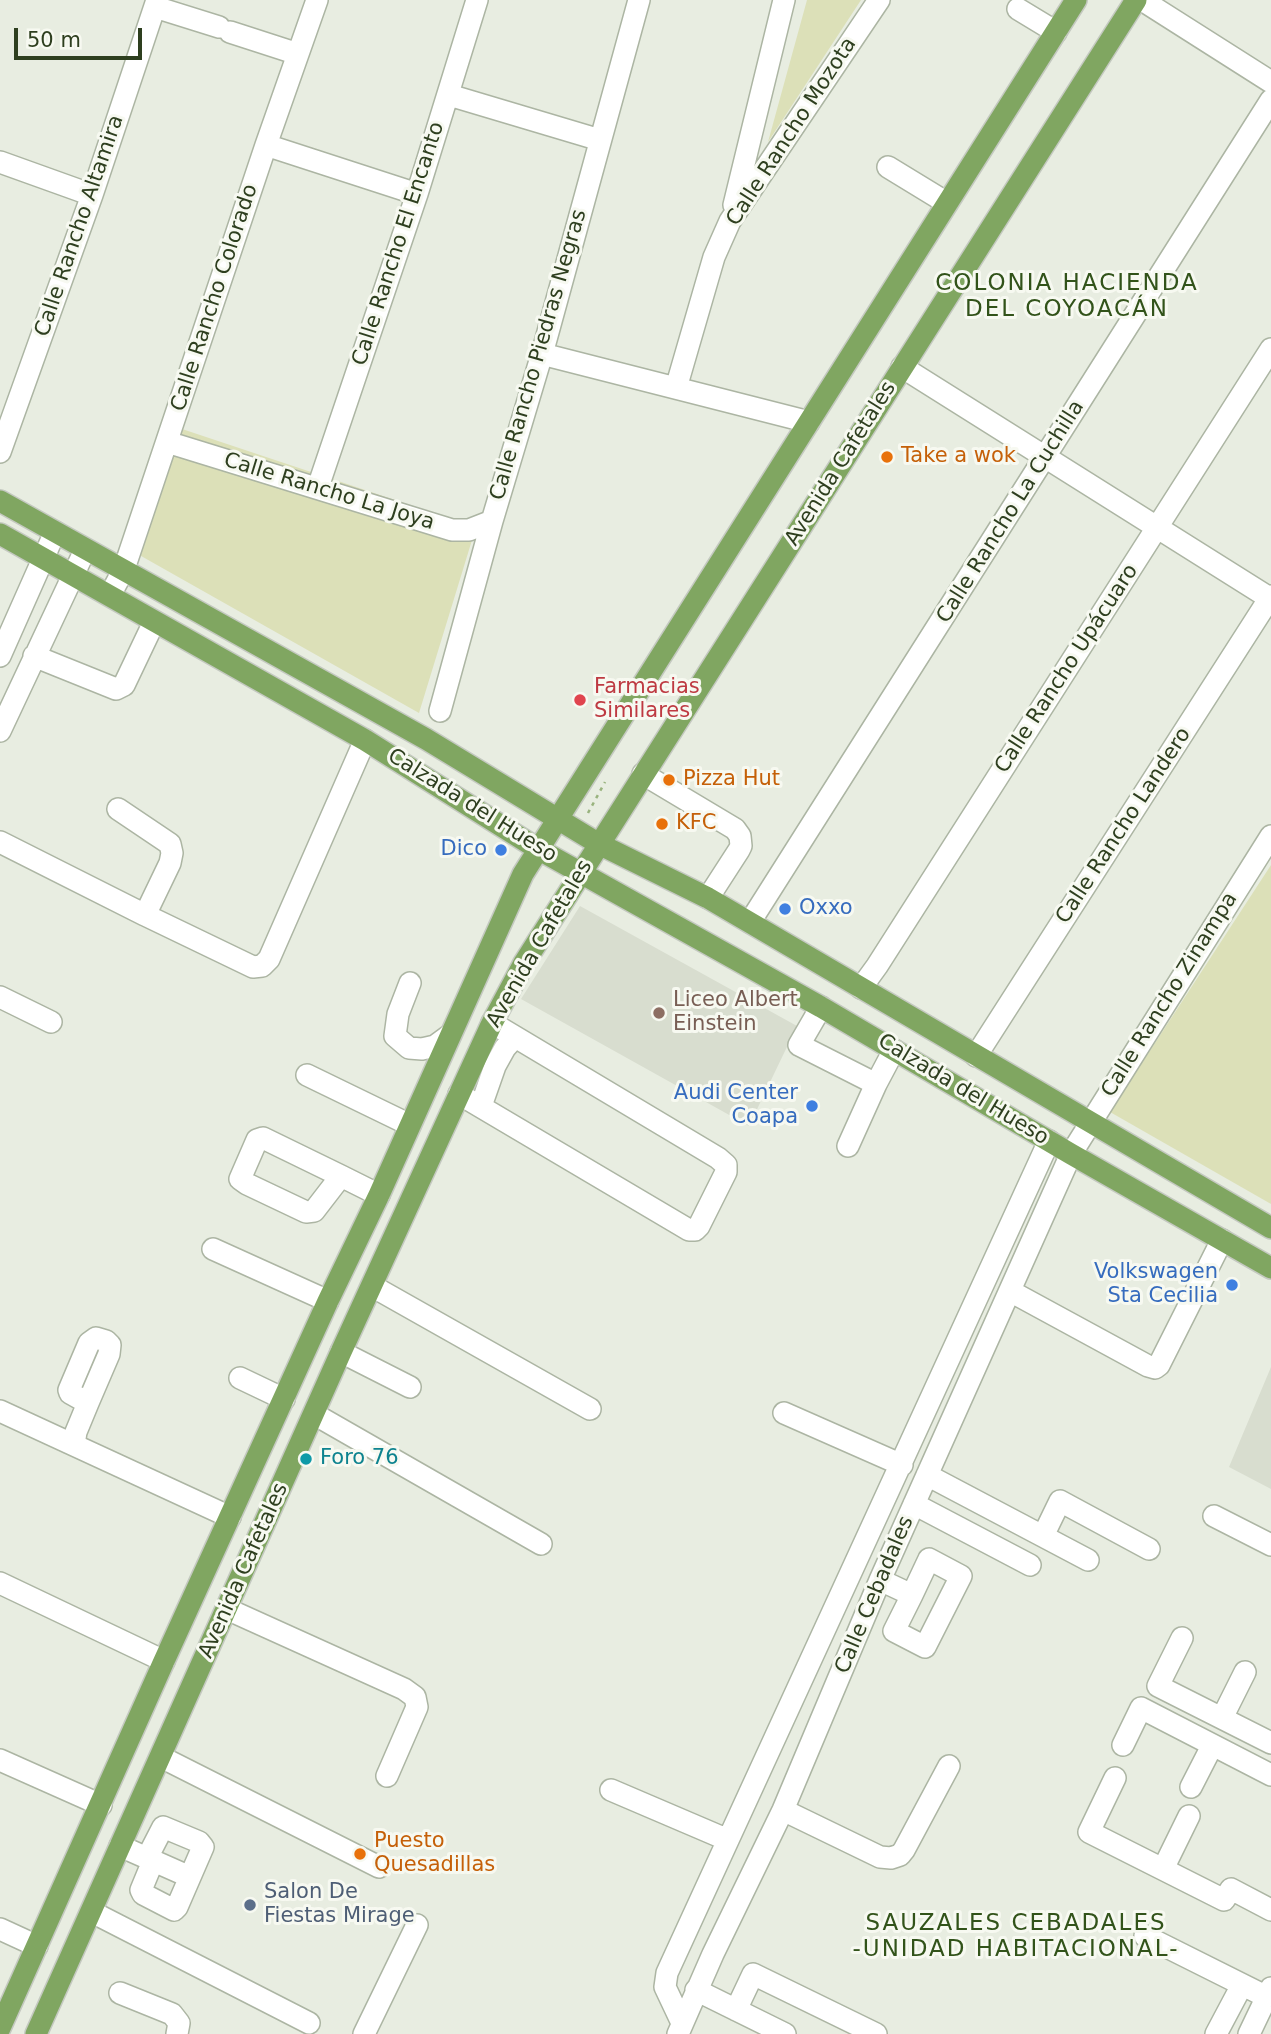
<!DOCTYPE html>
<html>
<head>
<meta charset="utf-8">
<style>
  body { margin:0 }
  #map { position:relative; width:1271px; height:2034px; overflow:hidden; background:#e8ede1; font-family:"DejaVu Sans",sans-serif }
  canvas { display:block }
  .scale { position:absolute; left:14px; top:28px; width:128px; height:32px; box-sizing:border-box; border:4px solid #2e3f1f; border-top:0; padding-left:9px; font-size:21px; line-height:24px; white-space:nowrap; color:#2e3f1f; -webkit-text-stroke:5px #f7f9f1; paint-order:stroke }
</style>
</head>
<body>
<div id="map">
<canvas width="1271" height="2034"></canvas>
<div class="scale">50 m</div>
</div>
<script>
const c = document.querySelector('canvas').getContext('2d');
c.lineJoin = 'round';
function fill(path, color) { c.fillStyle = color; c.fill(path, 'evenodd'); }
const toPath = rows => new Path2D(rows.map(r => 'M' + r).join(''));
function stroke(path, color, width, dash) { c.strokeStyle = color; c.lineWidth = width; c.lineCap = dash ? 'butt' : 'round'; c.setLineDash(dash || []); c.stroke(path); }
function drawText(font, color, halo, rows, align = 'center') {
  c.font = font + ' "DejaVu Sans",sans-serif'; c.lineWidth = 6; c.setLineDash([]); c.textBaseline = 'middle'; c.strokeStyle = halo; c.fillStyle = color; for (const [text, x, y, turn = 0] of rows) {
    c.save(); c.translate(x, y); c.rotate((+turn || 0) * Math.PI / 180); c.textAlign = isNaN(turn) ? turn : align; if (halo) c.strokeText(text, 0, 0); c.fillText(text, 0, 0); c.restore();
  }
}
fill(toPath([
  [580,906,797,1026,749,1126,521,999],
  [1271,1367,1271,1489,1229,1467]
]), '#d8ddcf');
fill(toPath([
  [807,0,861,0,768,142],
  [179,428,476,527,419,713,134,552],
  [1271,865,1271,1204,1110,1112]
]), '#dce0b8');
const minor = toPath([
  [1142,0,1271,82],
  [155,7,219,27],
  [1018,9,1056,32],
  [230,32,298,54],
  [449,95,600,140],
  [266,145,417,194],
  [0,162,92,195],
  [888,167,947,203],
  [734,205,784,0],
  [542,354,809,422],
  [902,367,1271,599],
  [676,388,714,257,730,221,879,0],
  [167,442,452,530,469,530,492,521],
  [0,452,92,195,157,0],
  [318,487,417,194,477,0],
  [110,595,124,569,266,145,317,0],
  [0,656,55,532],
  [34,656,116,689,124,685,154,622],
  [440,711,492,521,542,354,639,0],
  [0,731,85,550],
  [643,774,735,829,740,836,741,846,739,850,708,898],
  [0,842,145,915,170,863,172,853,170,844,118,809],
  [145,915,253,967,262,966,269,959,365,740],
  [750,922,1271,100],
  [410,983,398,1014,395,1036,409,1048,422,1049,435,1046,450,1035],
  [861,988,877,966,1271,349],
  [0,997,51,1022],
  [821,1007,799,1045,876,1084,894,1050],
  [976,1056,1271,596],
  [307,1075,410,1125],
  [459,1094,689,1230,695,1230,699,1226,726,1172,726,1165,718,1158,492,1023],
  [481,1106,495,1066,505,1048,515,1037],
  [848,1146,876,1084],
  [341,1176,314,1211,306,1212,247,1184,240,1179,257,1140,263,1138,341,1176,379,1195],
  [213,1249,328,1301],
  [372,1286,590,1409],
  [1010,1291,1148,1366,1155,1368,1159,1365,1222,1240],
  [341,1352,410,1387],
  [240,1378,284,1399],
  [0,1411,230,1517],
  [784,1413,902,1465],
  [314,1414,541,1544],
  [74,1445,76,1432,88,1403,109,1354,110,1345,106,1341,96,1338,89,1343,69,1390,70,1393,88,1403],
  [927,1475,1088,1560],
  [914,1504,1030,1565],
  [1214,1516,1271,1545],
  [1043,1536,1060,1501,1149,1549],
  [880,1580,912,1595,894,1631,925,1647,961,1576,929,1559,912,1595],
  [0,1583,164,1661],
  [227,1609,404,1689,415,1697,417,1707,387,1776],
  [1182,1638,1158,1686,1271,1743],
  [1222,1718,1245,1672],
  [1123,1745,1141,1708,1271,1775],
  [161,1757,379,1867],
  [0,1760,101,1805],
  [1115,1778,1089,1832,1224,1900,1231,1889,1271,1910],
  [1191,1787,1212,1746],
  [611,1790,728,1840],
  [783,1810,880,1857,891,1858,900,1855,904,1850,949,1766],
  [120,1846,190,1877],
  [147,1858,163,1827,199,1842,203,1847,177,1907,174,1910,143,1894,141,1890,153,1861],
  [1163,1869,1189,1816],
  [92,1912,309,2023],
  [0,1929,37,1946],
  [1145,1936,1267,1997],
  [696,1990,785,2034],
  [120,1993,172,2014,179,2023,177,2034],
  [736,2010,753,1974,876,2034],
  [682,2023,665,1987,667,1973,1049,1141],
  [364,2034,417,1925],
  [678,2034,713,1954,783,1810,880,1580,1071,1154,1271,836],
  [1216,2034,1242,1985],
  [1249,2034,1271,1988]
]);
const major = toPath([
  [0,501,426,739,599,844,708,898,1271,1228],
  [0,534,365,740,538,849,821,1007,1071,1154,1271,1268],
  [0,2028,164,1661,328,1301,379,1195,523,874,1076,0],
  [36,2034,341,1352,492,1023,524,963,1136,0]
]);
stroke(minor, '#acb5a3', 24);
stroke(major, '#c4c9c0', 24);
stroke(toPath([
  [588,813,605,782]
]), '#99b37e', 2.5, [3.5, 5]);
stroke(minor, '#fff', 21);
stroke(major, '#80a661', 21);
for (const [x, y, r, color] of [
  [887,457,7,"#e8710a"],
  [580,700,7,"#e0444e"],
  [669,780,7,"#e8710a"],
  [662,824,7,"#e8710a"],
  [501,850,7,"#3f7fe0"],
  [785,909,7,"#3f7fe0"],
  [659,1013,7,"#8d6e63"],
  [812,1106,7,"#3f7fe0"],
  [1232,1285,7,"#3f7fe0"],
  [306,1459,7,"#0f9aa8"],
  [360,1854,7,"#e8710a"],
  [250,1905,7,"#5c6f8a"]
]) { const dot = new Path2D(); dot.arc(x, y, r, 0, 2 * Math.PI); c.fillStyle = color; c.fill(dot); stroke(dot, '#f7f9f1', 2.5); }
drawText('21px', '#2e3f1f', '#f7f9f1', [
  ["Calle Rancho Mozota",792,132,-57],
  ["Calle Rancho Altamira",80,226,-71],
  ["Calle Rancho El Encanto",399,244,-72],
  ["Calle Rancho Colorado",215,298,-72],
  ["Calle Rancho Piedras Negras",539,355,-74],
  ["Avenida Cafetales",841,464,-58],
  ["Calle Rancho La Joya",329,492,17],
  ["Calle Rancho La Cuchilla",1011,512,-58],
  ["Calle Rancho Upácuaro",1067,669,-57],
  ["Calzada del Hueso",472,806,32],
  ["Calle Rancho Landero",1124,826,-57],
  ["Avenida Cafetales",540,944,-60],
  ["Calle Rancho Zinampa",1170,995,-58],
  ["Calzada del Hueso",963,1090,31],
  ["Avenida Cafetales",244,1571,-66],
  ["Calle Cebadales",875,1595,-67]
]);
drawText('21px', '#c56008', '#f7f9f1', [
  ["Take a wok",901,457],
  ["Pizza Hut",683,780],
  ["KFC",676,824],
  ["Puesto",374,1842],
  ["Quesadillas",374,1866]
], 'left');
drawText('21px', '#be3a42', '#f7f9f1', [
  ["Farmacias",594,688],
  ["Similares",594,712]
], 'left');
drawText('21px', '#366cbe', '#f7f9f1', [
  ["Dico",487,850],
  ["Oxxo",799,909,"left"],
  ["Audi Center",798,1094],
  ["Coapa",798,1118],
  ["Volkswagen",1218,1273],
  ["Sta Cecilia",1218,1297]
], 'right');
drawText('21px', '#785e54', '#f7f9f1', [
  ["Liceo Albert",673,1001],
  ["Einstein",673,1025]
], 'left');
drawText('21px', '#0d838f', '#f7f9f1', [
  ["Foro 76",320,1459]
], 'left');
drawText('21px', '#4e5e75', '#f7f9f1', [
  ["Salon De",264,1893],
  ["Fiestas Mirage",264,1917]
], 'left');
c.letterSpacing = '2px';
drawText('23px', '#32531a', '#f7f9f1', [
  ["COLONIA HACIENDA",1067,284],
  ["DEL COYOACÁN",1067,310],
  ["SAUZALES CEBADALES",1016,1924],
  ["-UNIDAD HABITACIONAL-",1016,1950]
]);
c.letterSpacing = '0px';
</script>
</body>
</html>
